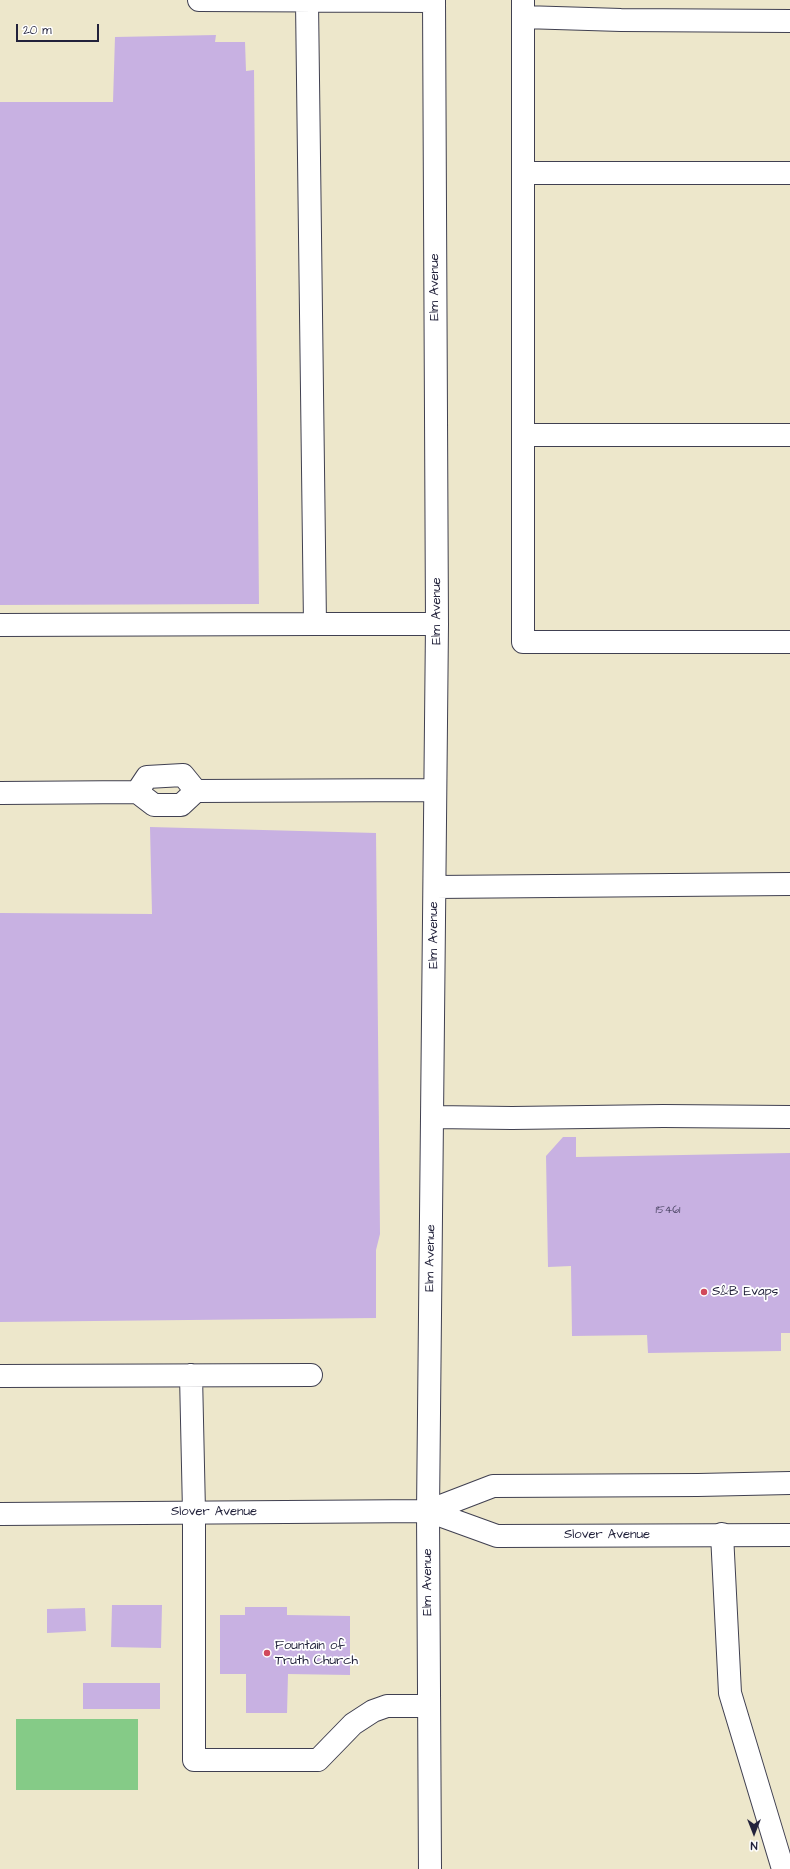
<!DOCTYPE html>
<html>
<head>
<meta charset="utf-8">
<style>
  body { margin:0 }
  #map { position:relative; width:790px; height:1869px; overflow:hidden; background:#ede7cb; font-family:"Architects Daughter",sans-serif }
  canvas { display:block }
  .north { position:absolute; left:734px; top:1813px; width:40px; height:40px; -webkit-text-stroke:3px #fff; paint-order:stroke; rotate:180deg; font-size:11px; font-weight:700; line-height:16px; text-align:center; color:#22223b }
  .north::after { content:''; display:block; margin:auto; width:14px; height:18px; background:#22223b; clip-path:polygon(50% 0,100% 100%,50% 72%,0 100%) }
  .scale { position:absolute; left:16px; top:24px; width:83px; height:18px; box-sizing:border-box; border:2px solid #22223b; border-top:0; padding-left:5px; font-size:12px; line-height:14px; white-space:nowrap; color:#22223b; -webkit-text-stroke:3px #fff; paint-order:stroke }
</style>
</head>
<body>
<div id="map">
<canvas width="790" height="1869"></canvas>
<div class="north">N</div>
<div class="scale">20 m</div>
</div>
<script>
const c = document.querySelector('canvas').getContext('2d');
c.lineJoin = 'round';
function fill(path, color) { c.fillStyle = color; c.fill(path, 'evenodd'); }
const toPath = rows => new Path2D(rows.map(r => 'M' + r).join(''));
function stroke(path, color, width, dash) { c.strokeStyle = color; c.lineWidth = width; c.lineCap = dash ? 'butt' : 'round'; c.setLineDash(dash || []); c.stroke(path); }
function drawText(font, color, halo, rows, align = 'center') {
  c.font = font + ' "Architects Daughter",sans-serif'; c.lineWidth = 3.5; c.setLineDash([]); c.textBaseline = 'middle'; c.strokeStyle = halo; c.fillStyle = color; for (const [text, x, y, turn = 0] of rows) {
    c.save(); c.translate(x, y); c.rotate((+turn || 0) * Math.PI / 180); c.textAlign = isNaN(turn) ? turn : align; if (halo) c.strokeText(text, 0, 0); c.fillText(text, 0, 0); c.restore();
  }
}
fill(toPath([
  [16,1719,138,1719,138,1790,16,1790]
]), '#85cb87');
fill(toPath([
  [216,35,215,42,245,42,246,71,254,70,259,604,0,605,0,102,113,102,115,37],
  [150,827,376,833,380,1234,376,1250,376,1318,0,1322,0,913,152,914],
  [563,1137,576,1137,576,1157,790,1153,790,1333,781,1333,781,1351,648,1353,647,1335,572,1336,571,1266,548,1267,546,1156],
  [112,1605,162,1605,161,1648,111,1647],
  [245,1607,287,1607,287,1615,350,1616,350,1675,288,1674,287,1713,246,1713,246,1674,220,1674,220,1615,245,1615],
  [85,1608,86,1631,47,1633,47,1609],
  [83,1683,160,1683,160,1709,83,1709]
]), '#c8b1e2');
const minor = toPath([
  [199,0,434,1],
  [523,0,523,642,790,642],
  [523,17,621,20,790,21],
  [523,173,790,173],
  [523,435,790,435],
  [315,624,437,624],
  [0,625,315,624,307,2],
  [196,791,183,775,147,777,137,792,154,805,181,805,196,791,435,790],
  [0,793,137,792],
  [435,887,790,884],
  [433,1117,512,1118,663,1116,790,1117],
  [191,1375,194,1512,194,1760,318,1760,353,1724,373,1711,387,1706,429,1706],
  [0,1376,311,1375],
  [722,1534,730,1693,783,1869],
  [430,1869,428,1511,437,624,434,0]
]);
const major = toPath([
  [428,1511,497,1536,790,1535],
  [0,1514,428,1511,493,1486,698,1485,790,1483]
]);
stroke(minor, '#404051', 24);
stroke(major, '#404051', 24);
stroke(minor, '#fff', 22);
stroke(major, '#fff', 22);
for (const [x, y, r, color] of [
  [704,1292,4,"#d1495b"],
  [267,1653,4,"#d1495b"]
]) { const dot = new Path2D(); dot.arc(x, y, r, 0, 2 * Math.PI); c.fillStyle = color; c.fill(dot); stroke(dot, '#fff', 1.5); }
drawText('11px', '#4c4665', null, [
  ["15461",668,1211]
]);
drawText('13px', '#22223b', '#fff', [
  ["Elm Avenue",435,287,-90],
  ["Elm Avenue",437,611,-90],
  ["Elm Avenue",434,935,-90],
  ["Elm Avenue",431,1258,-89],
  ["Slover Avenue",214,1512],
  ["Slover Avenue",607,1535],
  ["Elm Avenue",428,1582,-90]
]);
drawText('13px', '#22223b', '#fff', [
  ["S&B Evaps",712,1292],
  ["Fountain of",275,1646],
  ["Truth Church",275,1661]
], 'left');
</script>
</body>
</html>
